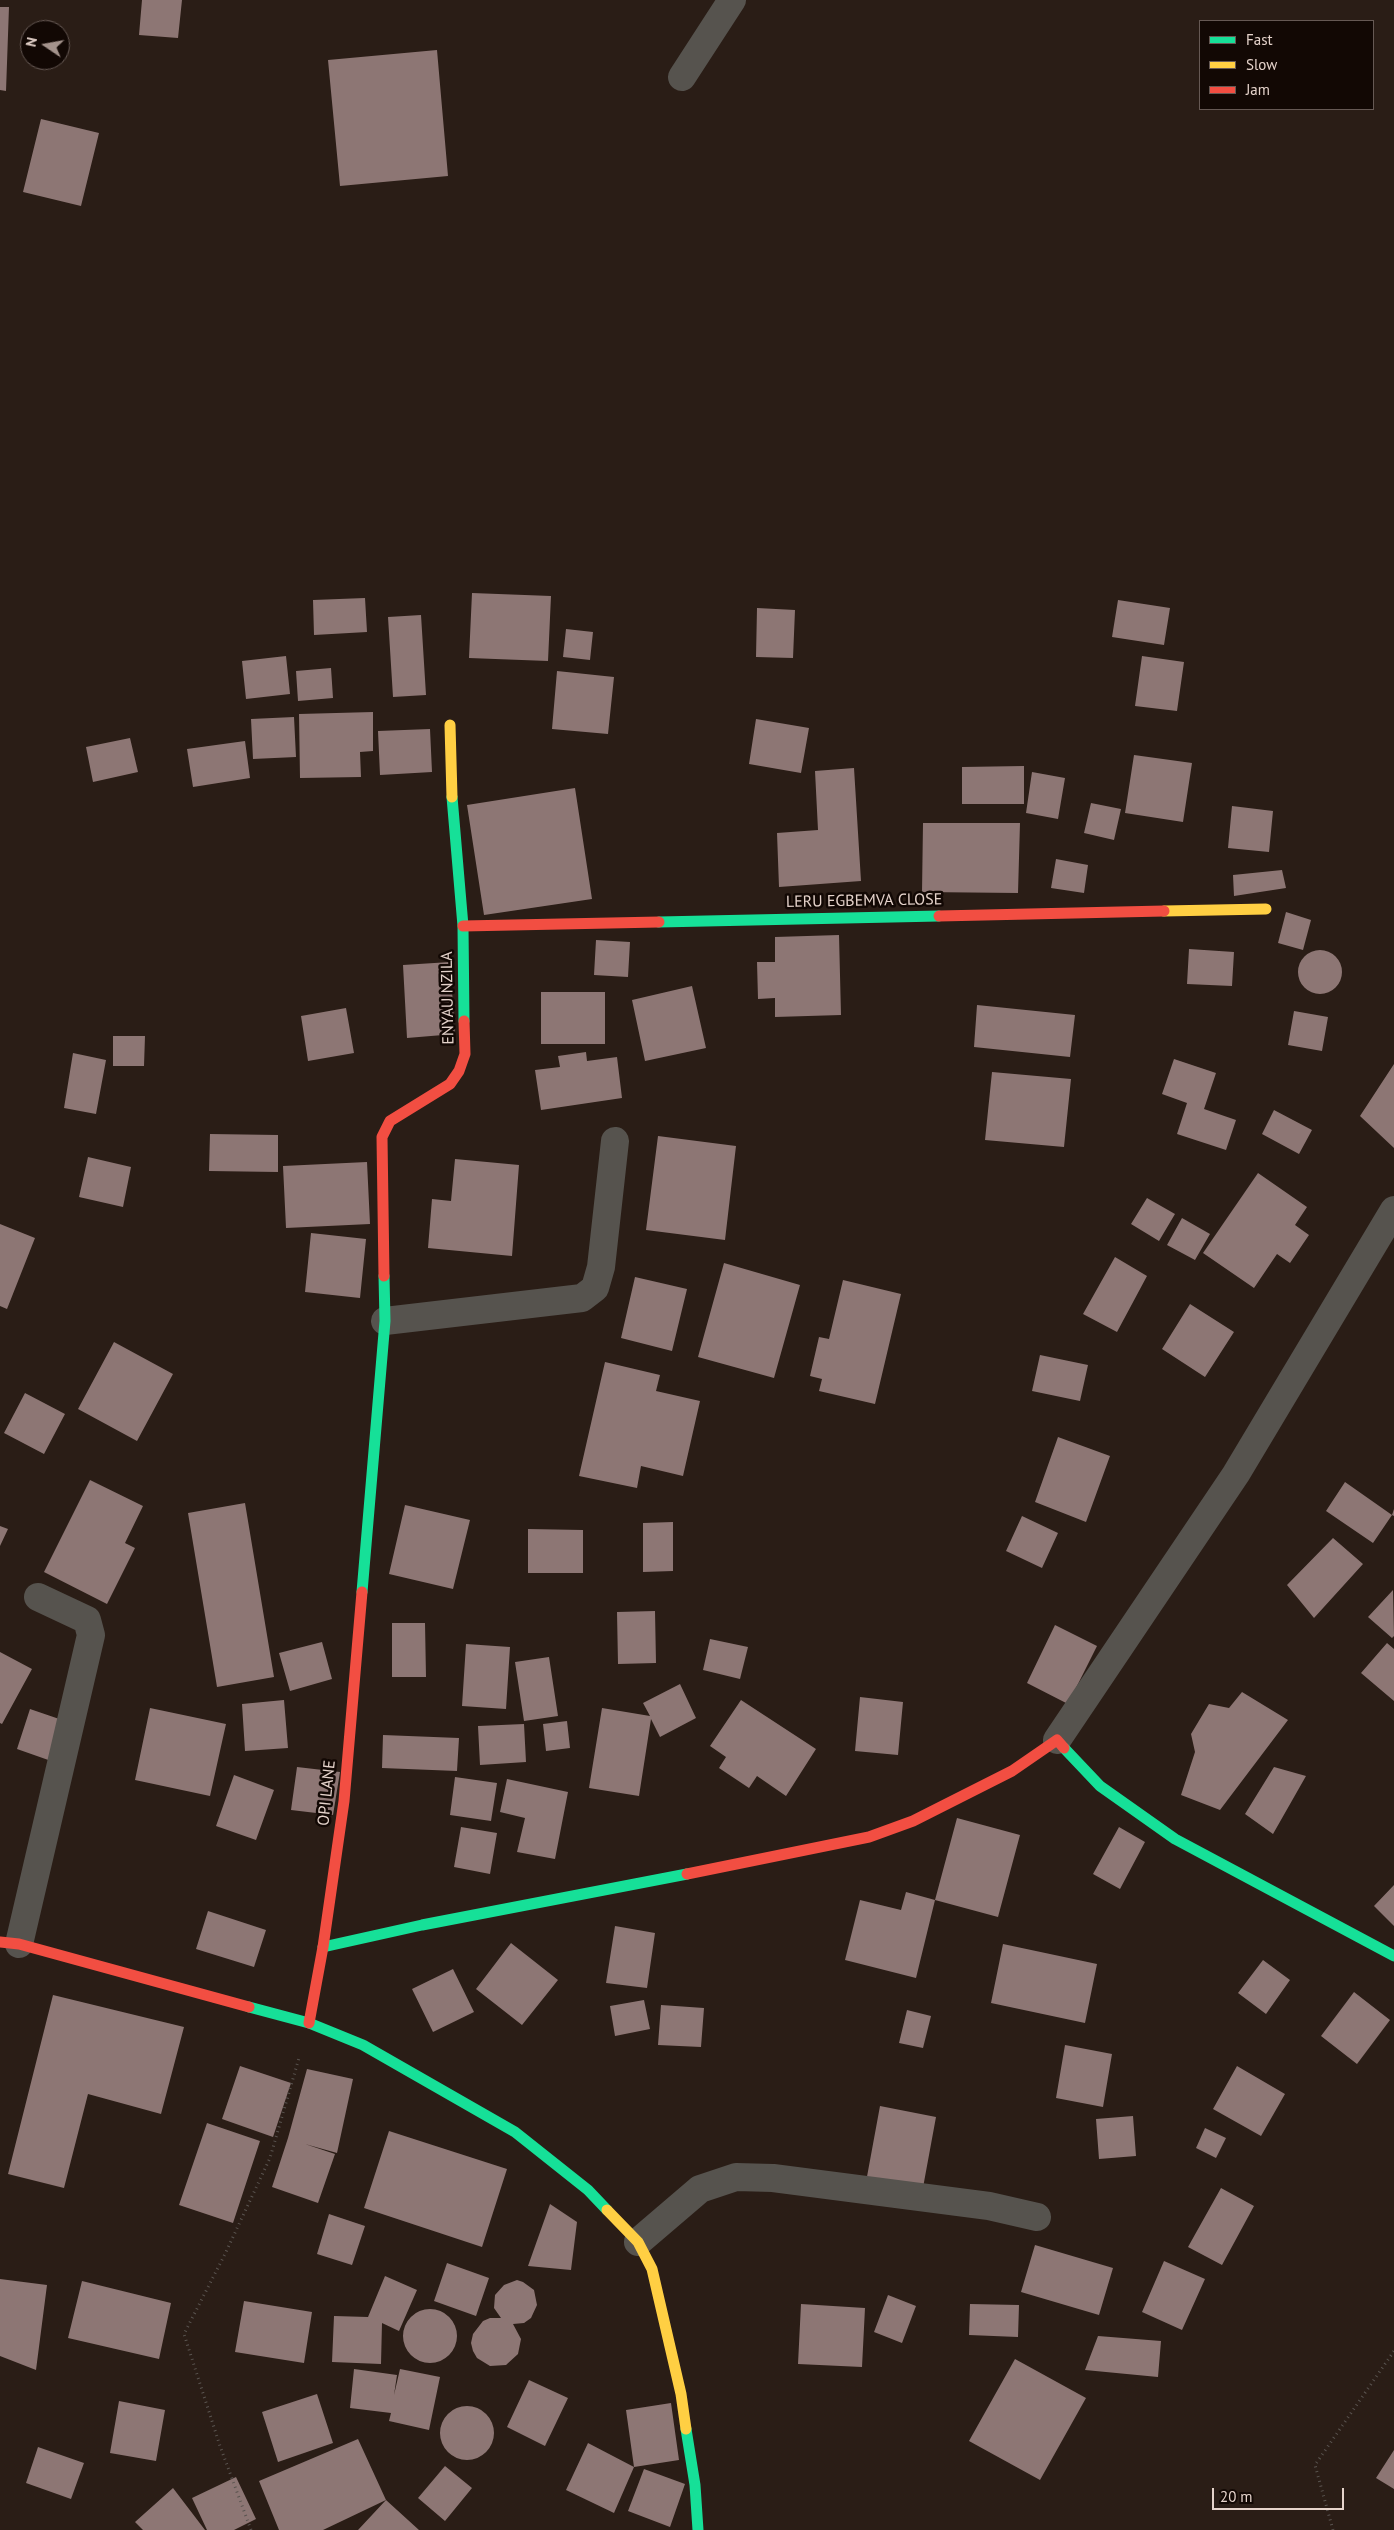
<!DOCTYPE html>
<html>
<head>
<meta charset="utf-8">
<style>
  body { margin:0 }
  #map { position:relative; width:1394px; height:2530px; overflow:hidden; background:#2a1d16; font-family:"PT Sans",sans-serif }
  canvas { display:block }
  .legend { position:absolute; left:1199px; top:20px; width:175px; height:90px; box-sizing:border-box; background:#120804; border:1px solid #665954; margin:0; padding:6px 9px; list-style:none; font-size:15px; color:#e5d3cb }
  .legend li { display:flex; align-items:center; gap:10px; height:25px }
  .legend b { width:25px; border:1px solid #665954 }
  .north { position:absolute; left:20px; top:20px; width:50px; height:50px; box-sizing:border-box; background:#120804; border:1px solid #665954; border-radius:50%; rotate:282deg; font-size:14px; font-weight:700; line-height:20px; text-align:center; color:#e5d3cb }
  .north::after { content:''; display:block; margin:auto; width:18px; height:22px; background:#a4938c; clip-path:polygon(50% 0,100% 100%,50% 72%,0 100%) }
  .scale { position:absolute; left:1212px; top:2488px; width:132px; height:22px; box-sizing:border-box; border:2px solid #e5d3cb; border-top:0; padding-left:6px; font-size:15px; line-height:18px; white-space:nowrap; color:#e5d3cb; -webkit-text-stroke:4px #120804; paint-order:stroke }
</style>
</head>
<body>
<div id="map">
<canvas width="1394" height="2530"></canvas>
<ul class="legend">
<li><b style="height:6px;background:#16e098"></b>Fast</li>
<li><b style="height:6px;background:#ffcf43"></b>Slow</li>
<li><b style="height:6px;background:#f24e42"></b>Jam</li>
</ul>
<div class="north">N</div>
<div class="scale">20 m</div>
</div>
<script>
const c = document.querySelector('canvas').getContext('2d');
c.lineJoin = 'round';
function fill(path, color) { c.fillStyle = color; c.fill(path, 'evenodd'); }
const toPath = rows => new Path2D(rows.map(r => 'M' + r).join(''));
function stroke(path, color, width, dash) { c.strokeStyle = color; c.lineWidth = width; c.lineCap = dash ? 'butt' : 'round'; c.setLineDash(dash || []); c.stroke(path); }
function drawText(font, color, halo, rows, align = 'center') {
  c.font = font + ' "PT Sans",sans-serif'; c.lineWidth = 5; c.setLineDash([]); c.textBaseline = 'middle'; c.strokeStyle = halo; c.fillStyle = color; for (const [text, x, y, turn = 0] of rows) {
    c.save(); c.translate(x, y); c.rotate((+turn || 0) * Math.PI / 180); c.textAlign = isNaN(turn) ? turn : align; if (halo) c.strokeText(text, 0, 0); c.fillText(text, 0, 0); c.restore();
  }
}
fill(toPath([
  [142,0,182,0,178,38,139,35],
  [0,7,9,7,6,91,0,90],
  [437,50,448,176,340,186,328,60],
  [41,119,99,133,81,206,23,192],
  [472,593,551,596,548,661,469,658],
  [365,598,367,632,314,635,313,600],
  [1118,600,1170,608,1164,645,1112,637],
  [757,608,795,610,793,658,756,657],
  [421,615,426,695,393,697,388,617],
  [566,629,593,632,590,660,563,657],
  [286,656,290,694,246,699,242,661],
  [1142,656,1184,662,1177,711,1135,706],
  [331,668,333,698,298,701,296,671],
  [557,671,614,677,608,734,552,729],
  [373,712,373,751,360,752,361,777,300,778,299,714],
  [294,717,296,757,253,759,251,719],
  [756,719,809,728,801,773,749,764],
  [430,729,432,772,380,775,378,731],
  [130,738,138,772,93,782,86,747],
  [245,741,250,778,193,787,187,749],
  [1134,755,1192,763,1183,822,1125,813],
  [1024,766,1024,804,962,804,962,767],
  [854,768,861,881,779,887,777,833,818,830,815,771],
  [1032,772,1065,778,1058,819,1026,813],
  [575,788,592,899,484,915,467,805],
  [1091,803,1121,809,1114,840,1084,833],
  [1232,806,1273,811,1269,852,1228,848],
  [923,823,1020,823,1018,893,922,892],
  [1056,859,1088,865,1084,893,1051,888],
  [1282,870,1286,888,1234,896,1233,875],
  [1286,912,1311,920,1303,950,1278,943],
  [839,935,841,1015,775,1017,775,998,758,999,757,962,775,962,775,937],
  [596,940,630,942,628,977,594,975],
  [1189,949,1234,952,1232,986,1187,984],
  '1298 972a22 22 0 1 1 44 0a22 22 0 1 1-44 0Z',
  [450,962,455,1034,407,1038,403,965],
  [692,986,706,1048,645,1061,632,1000],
  [541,992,605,992,605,1044,541,1044],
  [977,1005,1075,1015,1070,1057,974,1047],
  [346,1008,354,1053,308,1061,301,1016],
  [1294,1011,1328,1017,1322,1051,1288,1045],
  [113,1036,145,1036,144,1066,113,1066],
  [586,1052,587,1061,617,1057,622,1098,541,1110,535,1070,560,1067,558,1056],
  [73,1053,106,1060,96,1114,64,1108],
  [1174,1059,1216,1073,1204,1109,1236,1120,1226,1150,1177,1134,1187,1103,1162,1094],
  [1394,1064,1394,1148,1360,1116],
  [992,1072,1071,1079,1064,1147,985,1140],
  [1274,1110,1312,1130,1299,1154,1262,1134],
  [210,1134,278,1135,278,1172,209,1171],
  [658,1136,736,1146,725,1240,646,1230],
  [88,1157,131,1167,123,1207,79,1197],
  [455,1159,519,1165,512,1256,428,1248,432,1199,451,1201],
  [367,1162,370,1224,286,1228,283,1166],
  [1258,1173,1307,1207,1295,1225,1309,1235,1290,1263,1277,1254,1254,1288,1203,1253],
  [1147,1198,1175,1214,1159,1241,1131,1224],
  [1182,1218,1210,1234,1195,1260,1167,1245],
  [0,1224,35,1238,7,1309,0,1306],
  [311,1233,366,1239,360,1298,305,1292],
  [1115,1257,1147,1276,1117,1332,1083,1314],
  [724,1263,800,1285,774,1378,698,1357],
  [635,1277,687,1289,672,1351,621,1338],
  [843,1280,901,1294,875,1404,819,1391,822,1379,810,1376,819,1337,829,1339],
  [1190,1304,1234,1332,1205,1377,1162,1349],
  [114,1342,173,1374,137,1441,78,1409],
  [1040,1355,1088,1365,1080,1401,1032,1391],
  [605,1362,660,1375,656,1391,700,1401,683,1476,641,1466,637,1488,579,1476],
  [25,1393,65,1414,44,1454,4,1433],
  [1058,1437,1110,1456,1086,1522,1035,1502],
  [90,1480,143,1506,125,1543,135,1548,107,1604,44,1572],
  [1345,1482,1392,1515,1394,1509,1394,1516,1392,1515,1373,1543,1326,1511],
  [245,1503,274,1677,217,1687,188,1513],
  [405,1505,470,1520,453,1589,389,1574],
  [1022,1516,1058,1533,1042,1568,1006,1551],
  [673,1522,673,1571,643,1572,643,1523],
  [0,1526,8,1529,0,1546],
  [528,1529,583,1530,583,1573,528,1573],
  [1333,1538,1363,1564,1314,1618,1287,1585],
  [1393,1590,1394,1636,1392,1638,1368,1617],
  [655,1611,656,1663,618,1664,617,1612],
  [392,1623,425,1623,426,1677,392,1677],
  [1055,1625,1097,1646,1068,1704,1027,1683],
  [710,1639,748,1647,740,1679,703,1670],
  [322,1642,332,1679,290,1691,279,1653],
  [1387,1643,1394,1649,1394,1701,1361,1673],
  [466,1644,510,1647,506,1709,462,1706],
  [0,1652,32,1669,2,1724,0,1723],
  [549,1657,558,1716,524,1721,515,1662],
  [680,1684,696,1718,660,1737,651,1719,639,1796,589,1788,602,1708,650,1716,643,1703],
  [1242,1692,1288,1720,1220,1810,1181,1795,1195,1752,1191,1734,1209,1704,1229,1708],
  [860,1697,903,1702,898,1755,855,1751],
  [284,1700,288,1748,245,1751,242,1704],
  [741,1700,816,1749,786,1796,757,1776,749,1788,719,1768,726,1757,710,1746],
  [150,1708,226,1724,210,1796,135,1780],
  [30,1709,68,1722,54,1762,17,1749],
  [567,1721,570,1748,546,1751,543,1724],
  [524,1724,526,1762,480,1765,478,1726],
  [383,1735,459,1738,457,1771,382,1768],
  [297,1767,340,1772,333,1815,291,1810],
  [1274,1767,1306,1776,1273,1834,1245,1814],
  [234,1775,274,1790,256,1840,216,1826],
  [455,1777,497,1783,491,1821,450,1815],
  [507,1779,568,1792,555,1859,517,1852,525,1818,500,1812],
  [957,1818,1020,1835,998,1917,935,1900,916,1978,845,1960,860,1900,901,1910,906,1892,935,1900],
  [461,1827,497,1833,490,1874,454,1867],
  [1119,1827,1145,1842,1120,1889,1093,1874],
  [1394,1885,1394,1926,1374,1906],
  [208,1911,266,1930,254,1967,196,1949],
  [615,1926,655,1933,647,1988,606,1983],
  [511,1943,558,1980,522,2025,476,1989],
  [1003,1944,1097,1964,1085,2023,991,2003],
  [1263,1960,1290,1980,1266,2014,1238,1993],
  [453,1969,474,2012,433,2032,412,1989],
  [1354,1992,1390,2020,1357,2064,1321,2036],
  [53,1995,184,2027,161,2114,88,2094,64,2188,8,2174],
  [644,2000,650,2029,615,2036,610,2006],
  [661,2005,704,2008,701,2047,658,2045],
  [907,2010,931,2016,923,2048,899,2043],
  [1065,2045,1112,2054,1103,2107,1056,2098],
  [240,2066,291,2083,273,2137,222,2119],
  [1237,2066,1285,2094,1261,2136,1213,2109],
  [307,2069,353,2079,337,2153,305,2144,335,2154,318,2203,272,2187,288,2138],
  [880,2106,936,2117,922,2193,866,2182],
  [1133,2116,1136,2156,1099,2159,1096,2119],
  [207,2123,260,2141,233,2223,179,2205],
  [1205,2128,1226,2138,1216,2158,1196,2148],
  [389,2131,507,2169,482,2247,364,2208],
  [1221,2188,1254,2206,1222,2265,1188,2247],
  [550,2204,577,2222,571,2270,528,2266],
  [329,2214,365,2226,352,2265,317,2254],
  [1035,2245,1113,2268,1099,2315,1021,2292],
  [1164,2261,1205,2279,1182,2330,1142,2312],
  [447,2263,489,2278,476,2316,434,2301],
  [385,2276,417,2290,399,2331,382,2323,381,2364,332,2362,334,2316,368,2317],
  [0,2279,47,2285,36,2370,0,2356],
  [517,2280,523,2282,534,2290,537,2305,531,2318,524,2323,513,2324,521,2339,518,2354,506,2365,490,2366,477,2358,473,2351,471,2343,473,2334,483,2321,490,2318,501,2318,494,2308,495,2295,504,2285],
  [82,2281,171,2303,159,2359,68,2338],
  [888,2295,916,2306,902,2343,874,2332],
  [244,2301,312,2312,304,2363,235,2352],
  [801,2304,865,2308,862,2367,798,2364],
  [970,2304,1019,2305,1018,2337,969,2335],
  '403 2336a27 27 0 1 1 54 0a27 27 0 1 1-54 0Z',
  [1098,2336,1161,2341,1158,2377,1085,2370],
  [1015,2359,1086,2398,1040,2480,969,2441],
  [354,2369,397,2375,394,2395,400,2369,440,2377,429,2430,389,2421,391,2413,350,2408],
  [529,2380,568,2398,545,2446,507,2427],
  [317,2394,333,2443,278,2462,262,2412],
  [119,2401,165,2410,156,2461,110,2453],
  [671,2403,679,2460,634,2467,626,2410],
  '440 2433a27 27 0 1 1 54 0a27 27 0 1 1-54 0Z',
  [358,2439,386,2500,419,2530,358,2530,386,2500,323,2530,279,2530,259,2481],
  [588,2443,634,2467,614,2513,566,2490],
  [38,2447,84,2463,71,2499,26,2483],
  [1394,2450,1394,2489,1376,2478],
  [445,2466,472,2488,445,2521,418,2498],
  [644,2469,685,2484,670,2527,628,2511],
  [236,2477,256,2519,234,2530,207,2530,192,2498],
  [173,2488,205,2530,143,2530,135,2522]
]), '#8d7674');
stroke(toPath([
  [251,2530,220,2446,184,2334,225,2254,270,2158,299,2058],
  [1333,2530,1315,2465,1394,2351]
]), '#5a5450', 3, [1, 4]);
stroke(toPath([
  [682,77,732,0],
  [385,1321,582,1298,595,1288,601,1267,615,1141],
  [1057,1740,1236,1474,1394,1210],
  [19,1944,91,1635,87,1620,38,1597],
  [638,2242,700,2189,736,2177,773,2178,989,2206,1037,2217]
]), '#56534e', 28);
stroke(toPath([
  [452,797,463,926,464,1021],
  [659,922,939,916],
  [362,1592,385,1321,384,1276],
  [1064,1748,1100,1786,1175,1839,1394,1956],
  [323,1947,422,1925,687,1874],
  [249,2007,309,2023,363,2045,515,2132,588,2190,607,2210],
  [686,2429,695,2485,698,2530]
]), '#16e098', 11);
stroke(toPath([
  [450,725,452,797],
  [1164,911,1266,909],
  [607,2210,638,2242,652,2269,681,2394,686,2429]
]), '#ffcf43', 11);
stroke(toPath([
  [939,916,1164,911],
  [463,926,659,922],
  [384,1276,382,1137,390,1121,450,1084,459,1071,465,1054,464,1021],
  [687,1874,869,1837,913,1821,1012,1771,1057,1740,1064,1748],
  [0,1942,19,1944,249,2007],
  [309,2023,323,1947,344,1801,362,1592]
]), '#f24e42', 11);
drawText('16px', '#e5d3cb', '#120804', [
  ["LERU EGBEMVA CLOSE",864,901,-1],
  ["ENYAU NZILA",448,998,-91],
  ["OPI LANE",327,1793,-84]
]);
</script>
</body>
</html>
